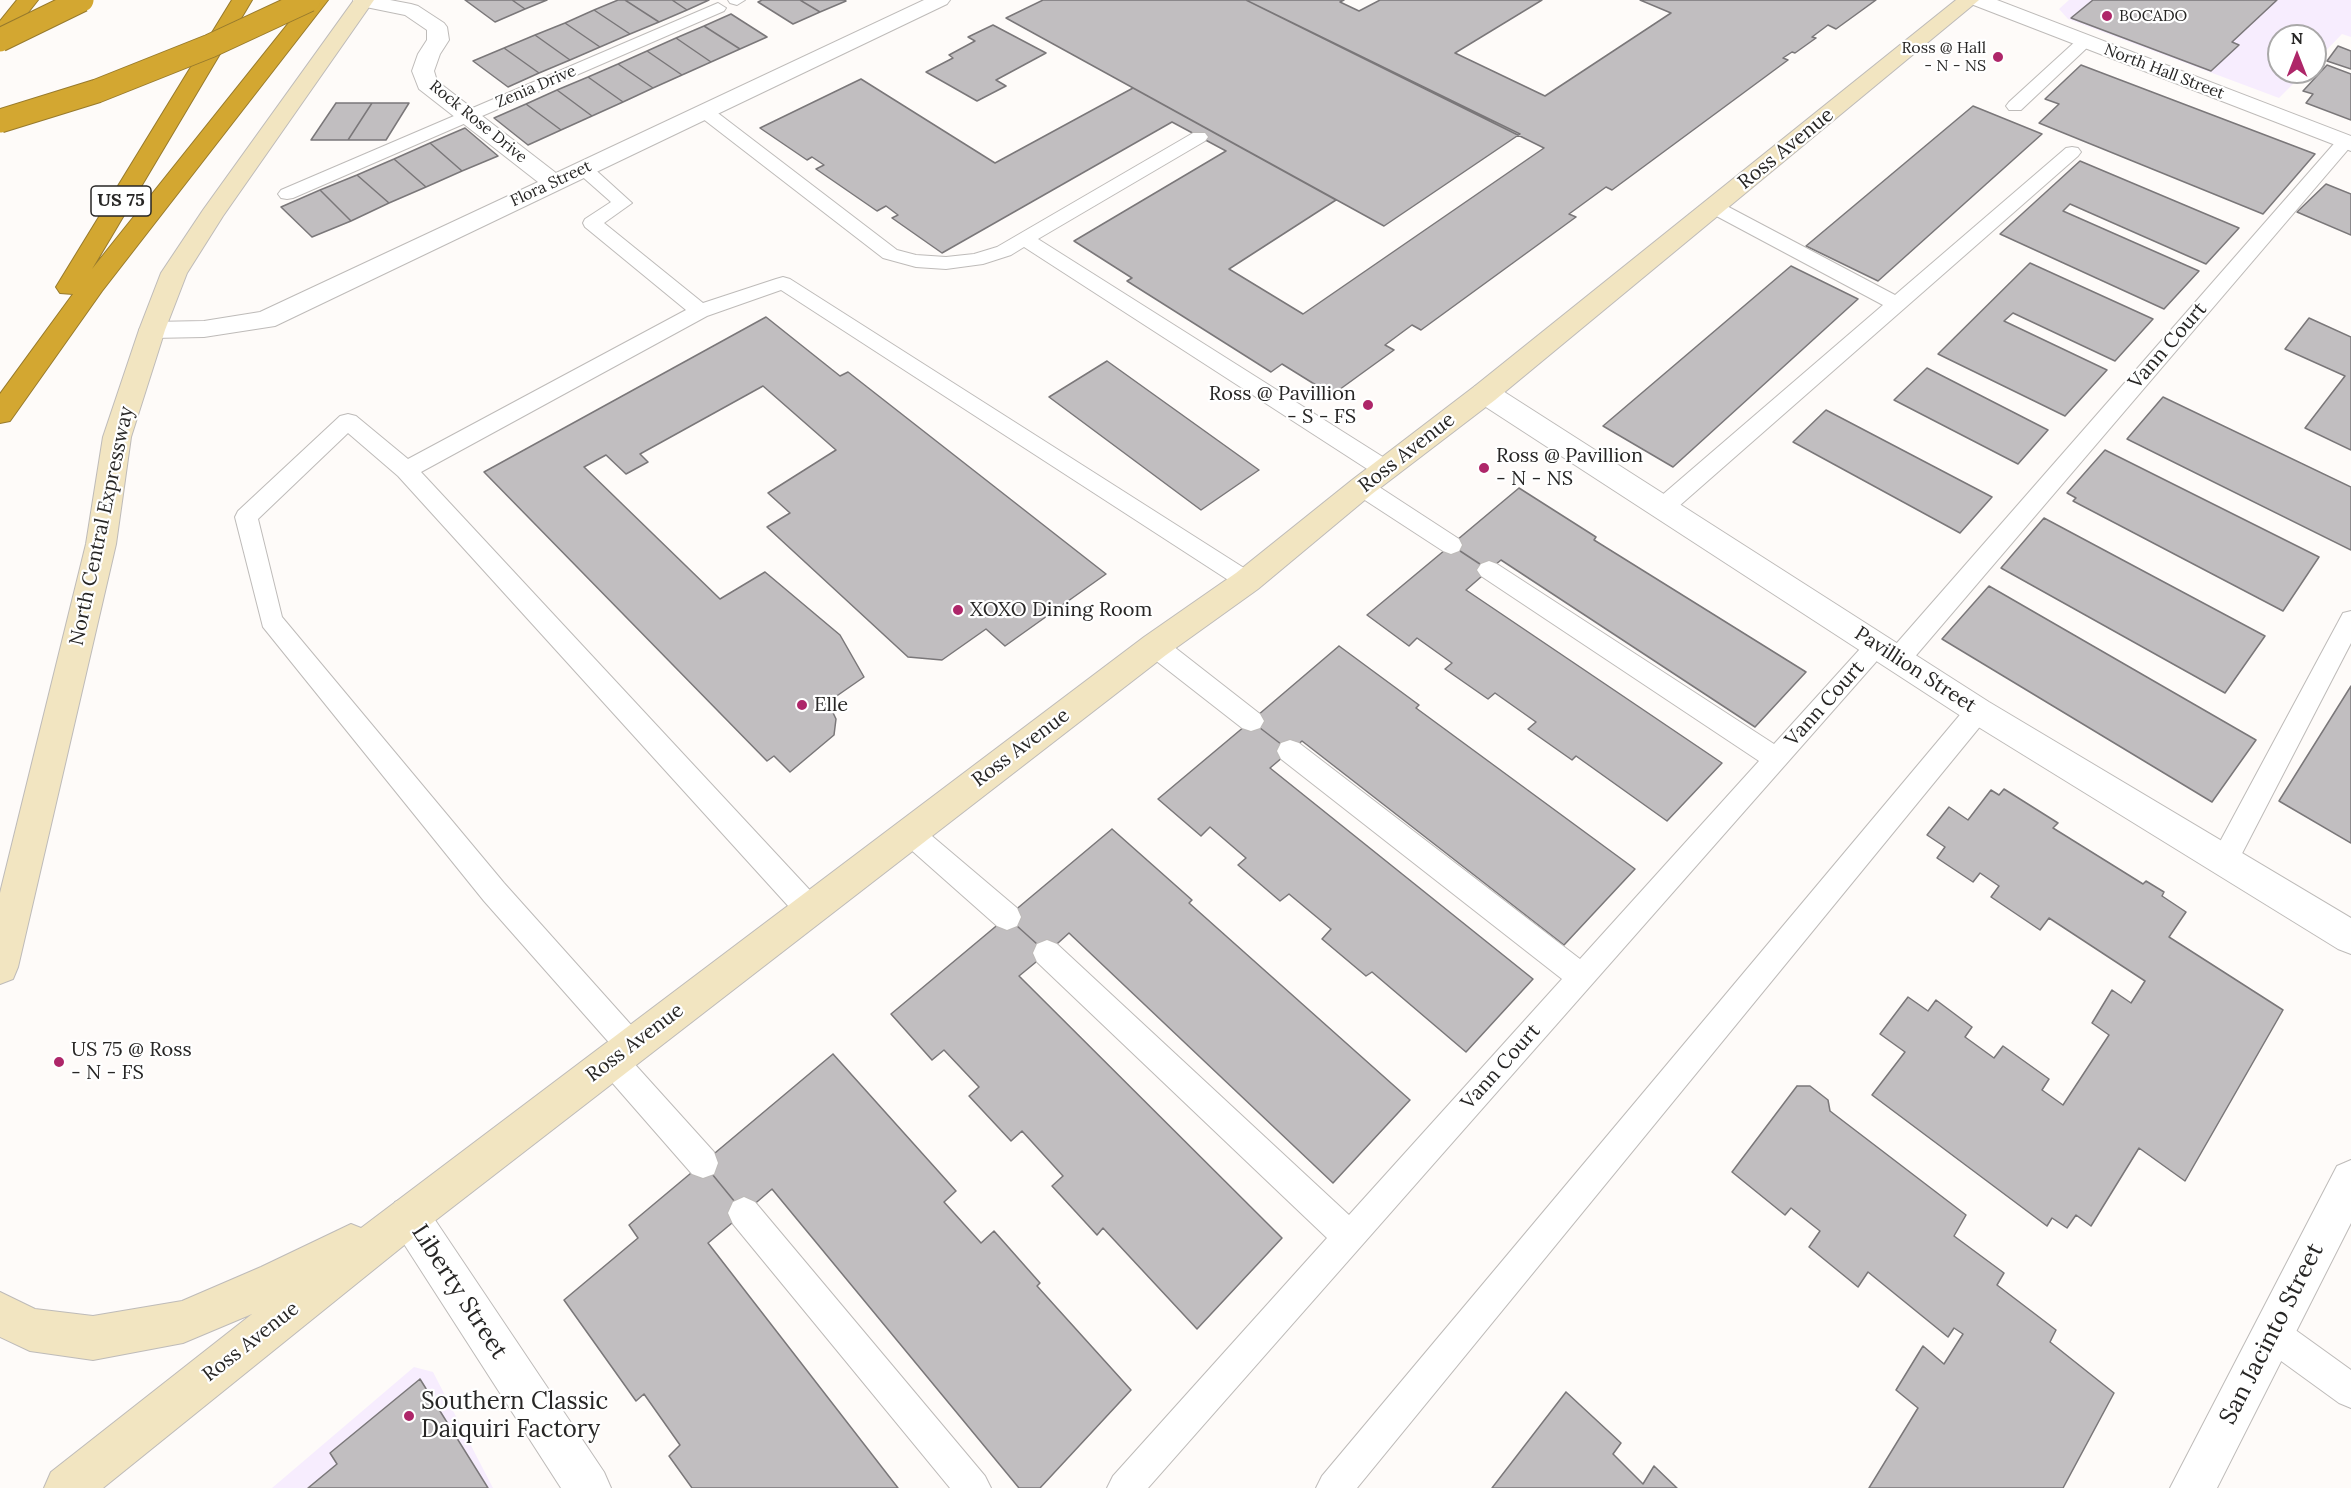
<!DOCTYPE html>
<html>
<head>
<meta charset="utf-8">
<style>
  body { margin:0 }
  #map { position:relative; width:2351px; height:1488px; overflow:hidden; background:#fefbf9; font-family:Lora,serif }
  canvas { display:block }
  .north { position:absolute; left:2267px; top:24px; width:60px; height:60px; box-sizing:border-box; background:#fff; border:2px solid #a9a8a8; border-radius:50%; rotate:0deg; font-size:16px; font-weight:700; line-height:24px; text-align:center; color:#272625 }
  .north::after { content:''; display:block; margin:auto; width:21px; height:27px; background:#ae2669; clip-path:polygon(50% 0,100% 100%,50% 72%,0 100%) }
</style>
</head>
<body>
<div id="map">
<canvas width="2351" height="1488"></canvas>
<div class="north">N</div>
</div>
<script>
const c = document.querySelector('canvas').getContext('2d');
c.lineJoin = 'round';
function fill(path, color) { c.fillStyle = color; c.fill(path, 'evenodd'); }
const toPath = rows => new Path2D(rows.map(r => 'M' + r).join(''));
function stroke(path, color, width, dash) { c.strokeStyle = color; c.lineWidth = width; c.lineCap = dash ? 'butt' : 'round'; c.setLineDash(dash || []); c.stroke(path); }
function drawText(font, color, halo, rows, align = 'center') {
  c.font = font + ' Lora,serif'; c.lineWidth = 4.5; c.setLineDash([]); c.textBaseline = 'middle'; c.strokeStyle = halo; c.fillStyle = color; for (const [text, x, y, turn = 0] of rows) {
    c.save(); c.translate(x, y); c.rotate((+turn || 0) * Math.PI / 180); c.textAlign = isNaN(turn) ? turn : align; if (halo) c.strokeText(text, 0, 0); c.fillText(text, 0, 0); c.restore();
  }
}
fill(toPath([
  [2069,0,2351,0,2351,37,2342,34,2315,62,2315,36,2279,36,2279,72,2305,72,2279,98,2068,19,2059,9],
  [414,1367,433,1372,493,1488,272,1488]
]), '#f7edfe');
const building = toPath([
  [465,0,512,0,525,9,495,22,465,0],
  [512,0,547,0,525,9,512,0],
  [618,0,625,0,659,22,630,34,594,10,618,0],
  [625,0,672,0,687,10,659,22,625,0],
  [672,0,709,0,687,10,672,0],
  [762,0,800,0,820,12,793,24,758,2,762,0],
  [800,0,845,0,846,1,820,12,800,0],
  [1043,0,1246,0,1520,134,1384,226,1006,18,1043,0],
  [1246,0,1344,0,1340,2,1359,11,1380,0,1542,0,1455,53,1545,96,1671,13,1640,0,1876,0,1836,29,1828,25,1812,37,1816,38,1795,53,1792,52,1783,58,1788,60,1612,190,1606,187,1569,214,1576,217,1421,330,1412,325,1385,345,1394,350,1332,395,1282,364,1271,372,1127,281,1132,278,1074,241,1226,151,1172,122,942,253,892,218,898,215,886,206,877,211,816,169,824,165,812,157,807,160,760,128,861,79,995,163,1133,88,1336,200,1229,269,1303,314,1544,148,1246,0],
  [2093,0,2277,0,2232,42,2239,45,2211,71,2071,18,2093,0],
  [594,10,630,34,600,47,565,23,594,10],
  [731,14,767,37,740,49,704,26,731,14],
  [565,23,600,47,570,60,535,35,565,23],
  [993,25,1046,53,996,80,1006,86,977,101,926,72,953,58,949,55,975,41,968,37,993,25],
  [704,26,740,49,711,62,676,38,704,26],
  [535,35,570,60,539,73,504,48,535,35],
  [676,38,711,62,682,75,647,51,676,38],
  [2338,46,2351,51,2351,69,2327,61,2338,46],
  [504,48,539,73,508,87,473,61,504,48],
  [647,51,682,75,653,88,618,64,647,51],
  [618,64,653,88,623,102,588,77,618,64],
  [2081,65,2315,154,2263,214,2039,123,2059,104,2045,99,2081,65],
  [2327,65,2351,74,2351,120,2306,103,2313,94,2303,91,2327,65],
  [588,77,623,102,592,116,557,90,588,77],
  [557,90,592,116,561,130,526,104,557,90],
  [336,103,372,103,348,140,311,140,336,103],
  [372,103,409,103,386,140,348,140,372,103],
  [526,104,561,130,528,145,494,118,526,104],
  [1973,106,2042,134,1878,281,1806,246,1973,106],
  [465,128,498,156,462,171,430,143,465,128],
  [430,143,462,171,426,187,394,159,430,143],
  [394,159,426,187,389,203,357,175,394,159],
  [2080,161,2239,228,2206,264,2070,204,2063,211,2199,271,2164,309,2000,234,2080,161],
  [357,175,389,203,351,221,320,190,357,175],
  [2326,184,2351,194,2351,235,2297,212,2326,184],
  [320,190,351,221,312,237,281,207,320,190],
  [2030,263,2153,319,2115,361,2013,313,2004,321,2107,370,2065,416,1938,354,2030,263],
  [1791,266,1858,299,1673,467,1603,426,1791,266],
  [766,317,840,376,848,372,1106,574,1005,646,986,629,942,660,908,657,767,527,790,513,768,493,836,450,763,386,640,454,648,462,626,474,606,455,584,467,720,599,765,572,840,635,864,677,828,702,836,719,834,735,790,772,774,756,767,761,484,472,766,317],
  [2309,318,2351,337,2351,450,2305,428,2345,376,2285,349,2309,318],
  [1107,361,1259,470,1201,510,1049,397,1107,361],
  [1927,368,2048,430,2018,464,1894,400,1927,368],
  [2163,397,2351,487,2351,550,2127,439,2163,397],
  [1826,410,1992,497,1960,533,1793,442,1826,410],
  [2105,450,2319,557,2283,611,2073,501,2076,498,2067,493,2105,450],
  [1519,488,1596,537,1594,540,1806,672,1755,727,1501,560,1489,570,1451,545,1519,488],
  [2044,518,2265,636,2225,693,2001,568,2044,518],
  [1451,545,1489,570,1466,590,1722,763,1667,821,1576,756,1572,760,1528,729,1536,722,1495,693,1488,699,1445,669,1452,663,1417,638,1409,646,1367,615,1451,545],
  [1989,586,2256,740,2212,802,1942,639,1989,586],
  [1339,646,1419,705,1416,708,1635,869,1564,945,1302,741,1290,751,1251,721,1339,646],
  [2351,686,2351,843,2279,801,2351,686],
  [1251,721,1290,751,1270,768,1533,979,1466,1052,1372,972,1366,976,1322,939,1331,929,1289,894,1280,901,1238,865,1246,858,1210,827,1201,836,1158,799,1251,721],
  [2004,789,2058,823,2053,828,2143,884,2146,881,2164,892,2162,896,2186,912,2169,937,2283,1010,2185,1181,2139,1148,2091,1226,2076,1215,2067,1228,2052,1218,2047,1226,1872,1095,1905,1052,1880,1034,1908,997,1928,1011,1936,1000,1972,1027,1965,1037,1994,1058,2003,1046,2049,1079,2042,1090,2063,1105,2109,1035,2092,1023,2112,990,2131,1003,2145,981,2049,918,2040,930,1991,897,1999,886,1980,873,1973,882,1937,858,1945,847,1927,835,1949,807,1968,820,1991,790,1999,795,2004,789],
  [1112,829,1192,900,1189,903,1410,1100,1333,1183,1069,933,1047,953,1007,917,1112,829],
  [1007,917,1047,953,1019,976,1282,1238,1197,1329,1103,1228,1097,1235,1052,1186,1063,1176,1022,1131,1011,1141,969,1096,979,1087,944,1050,932,1060,891,1014,1007,917],
  [833,1054,956,1191,944,1202,981,1243,994,1231,1040,1283,1037,1286,1131,1390,1040,1488,1019,1488,772,1189,744,1213,703,1163,833,1054],
  [1797,1086,1810,1086,1828,1100,1830,1111,1966,1215,1954,1236,2004,1273,1997,1285,2056,1330,2050,1342,2114,1393,2063,1488,1869,1488,1918,1408,1896,1390,1923,1346,1944,1364,1963,1334,1954,1328,1948,1337,1868,1272,1858,1287,1809,1247,1820,1231,1791,1208,1785,1215,1732,1172,1797,1086],
  [703,1163,744,1213,708,1243,898,1488,692,1488,669,1456,680,1445,644,1394,636,1401,564,1300,638,1238,629,1225,703,1163],
  [420,1379,488,1488,308,1488,337,1464,330,1453,420,1379],
  [1566,1392,1621,1443,1613,1454,1643,1484,1654,1466,1677,1488,1492,1488,1566,1392]
]);
fill(building, '#c1bec0');
stroke(building, '#7a7779', 1.5);
const service = toPath([
  [728,0,745,0,737,5,730,3,728,0],
  [718,3,726,8,724,11,293,198,287,199,281,198,278,194,281,190,718,3],
  [2084,37,2092,42,2090,45,2021,110,2009,110,2006,106,2009,102,2078,39,2084,37],
  [704,106,710,107,897,250,916,255,946,257,974,254,997,247,1193,133,1205,133,1208,137,1205,141,1038,239,1394,464,1397,470,1394,476,1386,478,1378,476,1024,247,1011,255,983,264,946,269,916,267,883,258,698,115,695,111,698,107,704,106],
  [2345,137,2351,138,2351,146,1907,666,1898,669,1889,666,1886,659,1889,652,2339,138,2345,137],
  [2072,147,2078,148,2081,152,2078,156,1670,514,1662,516,1654,514,1651,508,1654,502,1883,305,1707,211,1705,207,1707,203,1721,203,1895,295,2066,148,2072,147],
  [583,163,589,164,632,203,604,223,703,303,776,279,783,277,790,279,1255,575,1259,581,1255,587,1247,590,1239,587,781,290,707,316,421,472,820,901,824,910,820,919,810,922,800,919,398,476,348,433,258,519,282,617,504,883,641,1036,646,1046,641,1056,631,1060,714,1152,718,1163,714,1174,703,1178,692,1174,602,1071,597,1061,602,1051,613,1047,484,901,263,627,235,517,238,511,340,416,348,414,356,416,408,459,686,310,585,227,583,223,585,219,611,202,577,172,574,168,577,164,583,163],
  [1362,479,1370,481,1459,539,1462,545,1459,551,1451,554,1443,551,1354,493,1351,487,1354,481,1362,479],
  [1489,561,1497,564,1774,744,1869,639,1878,636,1887,639,1890,646,1148,1488,1107,1488,1113,1476,1327,1238,1037,962,1033,953,1037,944,1047,940,1057,944,1349,1215,1562,979,1281,759,1277,751,1281,743,1290,740,1299,743,1580,959,1759,761,1481,576,1477,570,1481,564,1489,561],
  [2351,611,2351,643,2235,867,2225,871,2215,867,2211,859,2215,851,2343,613,2351,611],
  [1155,636,1164,639,1260,714,1264,721,1260,728,1251,731,1242,728,1146,653,1143,646,1146,639,1155,636],
  [1978,701,1987,704,1991,711,1987,718,1357,1488,1316,1488,1322,1476,1969,704,1978,701],
  [910,821,919,825,1017,908,1021,917,1017,926,1007,930,997,926,901,841,897,833,901,825,910,821],
  [744,1197,755,1202,985,1476,991,1488,950,1488,733,1224,728,1213,733,1202,744,1197],
  [2271,1316,2283,1321,2351,1370,2351,1408,2339,1403,2259,1345,2254,1333,2259,1321,2271,1316]
]);
const minor = toPath([
  [353,0,390,0,411,4,418,6,444,23,447,27,449,40,440,54,434,71,437,81,556,173,924,0,950,0,947,4,275,326,204,337,152,338,143,336,139,330,143,324,152,322,204,321,260,312,538,182,419,89,412,71,418,54,427,40,427,30,405,15,356,5,353,0],
  [1968,0,1997,0,2351,136,2351,151,1971,4,1968,0],
  [1485,384,1495,386,1989,702,2351,918,2351,954,2338,949,1967,720,1475,400,1471,393,1475,386,1485,384],
  [2351,1160,2351,1223,2217,1488,2170,1488,2337,1166,2351,1160],
  [409,1196,423,1202,604,1472,611,1488,561,1488,395,1230,389,1216,395,1202,409,1196]
]);
const secondary = toPath([
  [354,0,374,0,223,216,187,273,165,330,131,437,116,544,18,967,13,979,0,984,0,893,86,544,103,437,139,330,161,273,203,210,354,0],
  [1956,0,1979,0,1495,400,1372,494,1258,589,1166,655,423,1230,103,1488,44,1488,51,1472,252,1314,183,1343,93,1360,30,1351,0,1337,0,1292,35,1309,93,1316,182,1301,261,1267,351,1224,361,1228,1144,637,1236,573,1352,480,1475,386,1956,0]
]);
const motorway = toPath([
  [17,0,38,0,7,39,0,41,0,21,17,0],
  [232,0,252,0,92,269,307,0,328,0,102,291,10,421,0,423,0,394,73,294,60,293,56,287,232,0]
]);
stroke(service, '#bebbb9', 2);
stroke(minor, '#bebbb9', 2);
stroke(secondary, '#bebbb9', 2);
stroke(motorway, '#977a2d', 2);
fill(service, '#fff');
fill(minor, '#fff');
fill(secondary, '#f2e5c1');
fill(motorway, '#d3a731');
const motorwayBridge = toPath([
  [0,40,82,0],
  [0,121,97,91,210,46,309,0]
]);
stroke(motorwayBridge, '#977a2d', 25, []);
stroke(motorwayBridge, '#d3a731', 23);
for (const [x, y, r, color] of [
  [2107,16,6,"#ae2669"],
  [1998,57,6,"#ae2669"],
  [1368,405,6,"#ae2669"],
  [1484,468,6,"#ae2669"],
  [958,610,6,"#ae2669"],
  [802,705,6,"#ae2669"],
  [59,1062,6,"#ae2669"],
  [409,1416,6,"#ae2669"]
]) { const dot = new Path2D(); dot.arc(x, y, r, 0, 2 * Math.PI); c.fillStyle = color; c.fill(dot); stroke(dot, '#fff', 2); }
drawText('16px', '#272625', '#fff', [
  ["BOCADO",2119,16],
  ["Ross @ Hall",1986,48,"right"],
  ["- N - NS",1986,66,"right"]
], 'left');
drawText('16px', '#272625', '#fff', [
  ["North Hall Street",2164,72,21],
  ["Zenia Drive",536,87,-23],
  ["Rock Rose Drive",478,122,39],
  ["Flora Street",551,184,-25]
]);
for (const [x, y, w] of [
  [121,201,60]
]) { const box = new Path2D(); box.roundRect(x - w / 2, y - 15, w, 30, 4.5); c.fillStyle = '#fff'; c.fill(box); stroke(box, '#272625', 1.5); }
drawText('bold 18px', '#272625', null, [
  ["US 75",121,201]
]);
drawText('20px', '#272625', '#fff', [
  ["Ross Avenue",1786,149,-39],
  ["Vann Court",2168,346,-49],
  ["Ross Avenue",1407,453,-38],
  ["North Central Expressway",102,526,-78],
  ["Pavillion Street",1915,670,33],
  ["Vann Court",1825,704,-48],
  ["Ross Avenue",1021,748,-37],
  ["Ross Avenue",635,1043,-37],
  ["Vann Court",1501,1067,-48],
  ["Ross Avenue",251,1342,-38]
]);
drawText('20px', '#272625', '#fff', [
  ["Ross @ Pavillion",1356,394,"right"],
  ["- S - FS",1356,417,"right"],
  ["Ross @ Pavillion",1496,456],
  ["- N - NS",1496,479],
  ["XOXO Dining Room",970,610],
  ["Elle",814,705],
  ["US 75 @ Ross",71,1050],
  ["- N - FS",71,1073]
], 'left');
drawText('24px', '#272625', '#fff', [
  ["Liberty Street",459,1292,57],
  ["San Jacinto Street",2272,1334,-63]
]);
drawText('24px', '#272625', '#fff', [
  ["Southern Classic",421,1402],
  ["Daiquiri Factory",421,1430]
], 'left');
</script>
</body>
</html>
